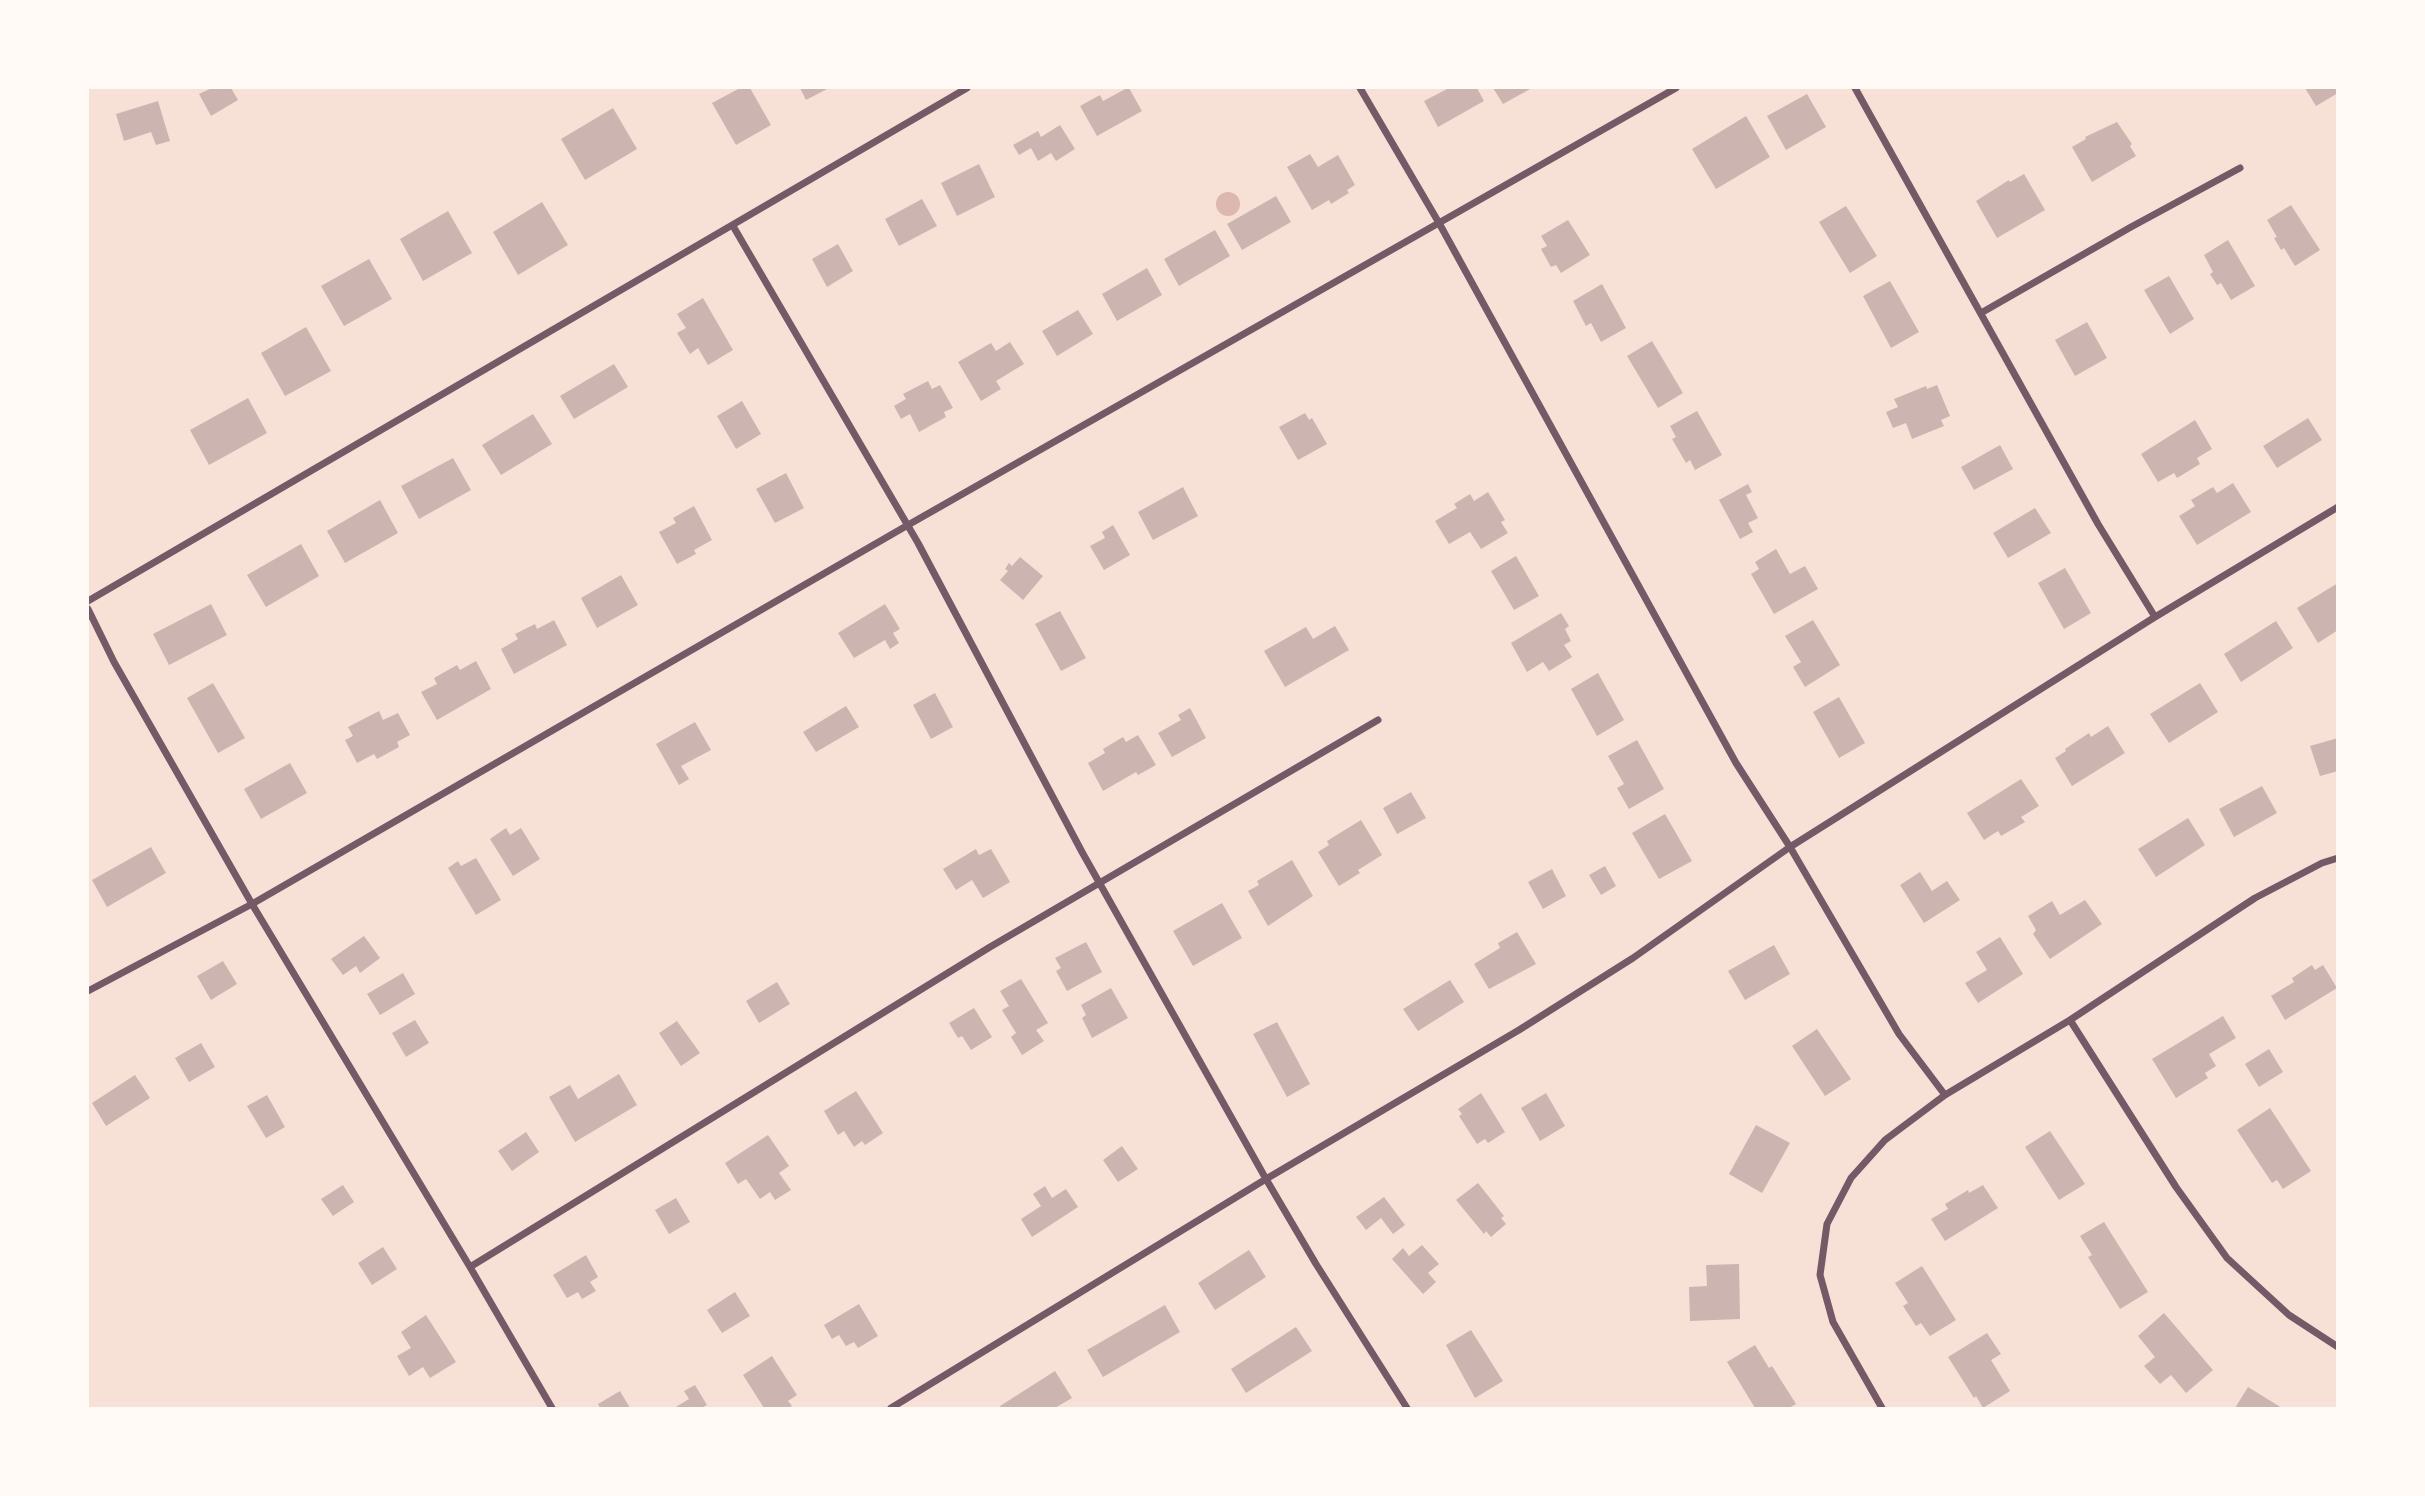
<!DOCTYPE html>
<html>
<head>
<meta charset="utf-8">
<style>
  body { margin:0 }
  #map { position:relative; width:2425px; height:1496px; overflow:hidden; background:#f7e1d7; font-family:Figtree,sans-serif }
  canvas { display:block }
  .frame { position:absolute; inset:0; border:89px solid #fffaf5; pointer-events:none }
</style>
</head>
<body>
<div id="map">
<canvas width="2425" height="1496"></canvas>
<div class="frame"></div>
</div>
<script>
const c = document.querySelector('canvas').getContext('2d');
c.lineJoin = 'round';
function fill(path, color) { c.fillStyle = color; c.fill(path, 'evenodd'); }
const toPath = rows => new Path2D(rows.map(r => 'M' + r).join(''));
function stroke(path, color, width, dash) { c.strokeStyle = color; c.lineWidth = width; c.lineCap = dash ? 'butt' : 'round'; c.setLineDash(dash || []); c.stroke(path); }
fill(toPath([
  '1216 204a12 12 0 1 1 24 0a12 12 0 1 1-24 0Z'
]), '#dcb8b0');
fill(toPath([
  [212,88,231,88,238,100,211,116,199,94],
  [740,88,750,88,771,125,736,145,712,103],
  [800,88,829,88,806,100],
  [1127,88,1129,88,1142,111,1097,136,1080,106,1100,95,1103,101],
  [1449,88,1477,88,1484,101,1438,127,1424,101],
  [1493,88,1532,88,1503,104],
  [2305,88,2338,88,2338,93,2316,106],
  [1807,94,1826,127,1786,150,1767,116],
  [158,101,170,141,156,145,151,132,124,141,116,114],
  [613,108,637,149,585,180,561,139],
  [1746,116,1770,157,1716,189,1692,149],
  [2117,122,2132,144,2130,146,2136,156,2092,182,2072,147,2086,139,2085,137],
  [1060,125,1075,149,1056,161,1051,153,1038,161,1031,148,1019,155,1013,145,1038,131,1041,137],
  [1310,154,1318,167,1338,155,1355,185,1347,190,1349,193,1331,204,1329,200,1312,210,1287,167],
  [979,164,995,197,957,216,941,183],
  [2024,174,2045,210,1997,238,1976,201,2009,180,2010,182],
  [1276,196,1291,222,1242,250,1227,224],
  [922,199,937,226,899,246,885,219],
  [542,202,568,245,518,275,493,232],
  [2291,205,2320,250,2295,266,2284,248,2281,250,2274,238,2277,237,2267,220],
  [1846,206,1877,256,1850,273,1819,222],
  [448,211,472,253,423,281,400,239],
  [1568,220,1590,255,1561,273,1556,265,1551,267,1541,249,1547,246,1541,236],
  [1215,230,1230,256,1179,286,1164,259],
  [2228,240,2255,286,2231,300,2221,283,2217,285,2210,274,2213,272,2204,255],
  [838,244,853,271,827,287,812,259],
  [369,259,392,299,344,326,321,286],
  [1147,268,1162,295,1117,321,1102,294],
  [2169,276,2194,319,2170,334,2144,290],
  [1890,281,1919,332,1891,348,1863,296],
  [1602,284,1626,328,1601,342,1591,323,1586,326,1573,301],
  [703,298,733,350,708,365,698,348,690,354,677,333,686,328,677,314],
  [1078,310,1093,334,1057,356,1042,331],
  [2087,322,2107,358,2075,376,2055,340],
  [306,327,331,371,285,396,261,353],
  [1652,341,1683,393,1658,408,1627,356],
  [1010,342,1024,364,996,381,1001,389,981,401,958,362,991,343,996,351],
  [614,364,628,387,574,419,560,396],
  [928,381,932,389,940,385,953,408,944,412,946,417,919,432,910,414,901,419,894,406,906,399,903,394],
  [1937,385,1950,416,1941,420,1944,426,1912,439,1906,423,1893,428,1886,412,1898,407,1894,399,1926,386,1927,389],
  [248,398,267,433,209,465,190,430],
  [742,401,761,434,736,449,717,416],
  [1697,411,1722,455,1695,470,1690,460,1686,463,1672,439,1676,437,1670,426],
  [1305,413,1309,420,1312,418,1327,444,1298,460,1279,427],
  [533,414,552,444,501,475,482,445],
  [2308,418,2322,440,2277,468,2263,446],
  [2195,420,2212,449,2197,458,2200,464,2177,478,2174,473,2158,482,2141,454],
  [2000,445,2013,469,1974,490,1961,467],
  [453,458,471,490,419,519,401,486],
  [786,473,804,508,775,523,756,489],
  [2233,483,2251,512,2197,545,2179,516,2195,506,2191,500,2213,487,2217,493],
  [1748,484,1752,492,1746,495,1758,518,1748,523,1753,532,1740,539,1719,500],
  [1183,487,1198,516,1153,540,1138,512],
  [1488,492,1505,520,1501,522,1508,533,1481,549,1470,532,1449,544,1435,521,1457,508,1454,504,1470,494,1474,501],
  [380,500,398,533,345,563,327,531],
  [694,506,712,540,694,550,696,554,677,564,659,532,676,523,673,518],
  [2035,508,2051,533,2008,558,1993,533],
  [1113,525,1130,555,1104,570,1090,546,1105,538,1102,532],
  [301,544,319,576,266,607,247,575],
  [1776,549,1790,574,1805,566,1818,589,1774,614,1751,574,1759,569,1755,562],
  [1516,556,1539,596,1514,610,1491,571],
  [1020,557,1043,576,1023,600,1000,580,1008,571,1005,569,1009,563,1012,566],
  [2065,568,2091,613,2064,629,2038,583],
  [621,575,638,605,597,628,581,598],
  [2338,583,2338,630,2318,643,2297,608],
  [211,604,227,635,169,665,153,634],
  [885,604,900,629,893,633,899,643,890,649,885,640,854,658,838,633],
  [1060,611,1086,658,1061,671,1035,624],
  [1561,613,1569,626,1565,629,1571,641,1564,645,1572,657,1549,671,1543,662,1527,672,1511,643],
  [554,620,567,645,514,674,501,649,518,639,515,634,535,624,537,629],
  [1813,620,1840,665,1805,687,1793,667,1801,662,1785,636],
  [2276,621,2293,648,2241,682,2224,654],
  [1335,626,1349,650,1285,687,1264,651,1306,627,1313,639],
  [476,661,491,689,437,720,421,692,437,684,434,678,457,665,460,670],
  [1598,673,1624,720,1597,736,1571,689],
  [213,683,245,738,218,753,187,698],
  [2200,683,2218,712,2169,743,2150,714],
  [935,693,953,727,931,739,913,705],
  [1839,697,1865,743,1839,758,1813,712],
  [846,706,859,727,816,752,803,732],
  [1190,708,1206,738,1172,757,1158,733,1181,720,1178,715],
  [379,711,383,720,398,713,410,735,397,742,399,747,377,759,374,754,357,763,345,740,353,736,348,727],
  [695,722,711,750,681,766,689,779,679,785,656,744],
  [2108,726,2125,753,2072,786,2055,758,2066,751,2065,749,2089,733,2091,737],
  [1138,735,1156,765,1138,775,1136,772,1103,791,1088,763,1105,753,1103,749,1123,737,1126,742],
  [2338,738,2338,771,2320,776,2310,746],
  [1637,740,1664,789,1629,809,1617,788,1624,784,1608,756],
  [290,763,307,793,261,819,244,789],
  [2021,779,2039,806,2021,817,2025,822,2001,836,1998,831,1984,840,1967,813],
  [2262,786,2277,813,2234,837,2219,809],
  [1411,792,1426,818,1397,834,1383,808],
  [1665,814,1692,861,1659,879,1632,833],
  [2188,818,2205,845,2156,877,2138,849],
  [1361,820,1382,855,1358,870,1360,873,1339,886,1318,852,1329,845,1327,841],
  [506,828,510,835,521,828,540,859,513,876,490,839],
  [151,847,166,873,107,907,92,880],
  [976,849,979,855,991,849,1010,882,983,898,972,880,956,890,943,869],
  [476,858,501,900,476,915,448,868,458,861,461,866],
  [1292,860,1313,896,1268,926,1248,891,1259,885,1257,881],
  [1605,866,1616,886,1601,895,1589,875],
  [1552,869,1566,896,1543,909,1528,882],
  [1920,872,1932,891,1947,881,1960,900,1924,923,1900,885],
  [2085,900,2102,924,2050,959,2033,934,2036,930,2028,916,2052,901,2060,915],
  [1222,903,1242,938,1193,966,1173,931],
  [1517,932,1536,964,1489,989,1474,964,1500,948,1498,943],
  [364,936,380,958,360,973,356,966,343,975,331,959],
  [2000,937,2023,974,1978,1003,1965,983,1987,970,1976,952],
  [1086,942,1102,972,1067,991,1056,971,1061,968,1055,958],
  [1774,945,1790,974,1745,1000,1728,971],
  [223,961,237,984,211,1000,197,976],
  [2312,965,2315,970,2323,965,2337,988,2285,1020,2271,996,2294,982,2292,978],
  [403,973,415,994,380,1015,367,994],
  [1021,979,1048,1023,1036,1030,1044,1041,1022,1055,1011,1037,1016,1033,1002,1010,1009,1006,1000,991],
  [1450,980,1464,1002,1418,1031,1403,1009],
  [777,982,790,1004,759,1023,746,1001],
  [1111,988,1128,1018,1092,1038,1082,1018,1086,1015,1081,1005],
  [974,1008,992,1037,971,1050,962,1036,958,1038,949,1023],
  [2223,1016,2236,1038,2209,1054,2216,1066,2205,1073,2208,1078,2176,1098,2152,1059],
  [415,1020,429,1043,406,1057,392,1033],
  [677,1021,700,1053,681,1066,659,1033],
  [1277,1022,1310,1084,1287,1097,1253,1034],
  [1817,1029,1851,1079,1825,1096,1792,1046],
  [201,1043,215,1067,189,1082,175,1058],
  [2269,1049,2283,1072,2259,1087,2245,1064],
  [619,1074,637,1105,575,1142,549,1097,570,1085,578,1099],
  [135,1075,150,1098,106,1126,92,1103],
  [856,1091,883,1133,865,1145,862,1141,854,1147,844,1131,838,1135,824,1111],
  [1481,1093,1505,1132,1488,1143,1485,1139,1477,1144,1459,1116,1462,1114,1458,1109],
  [1546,1093,1565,1126,1540,1141,1521,1108],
  [267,1095,285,1127,266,1138,247,1106],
  [2270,1108,2311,1171,2283,1189,2277,1180,2272,1183,2237,1130],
  [1756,1125,1790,1143,1762,1193,1729,1174],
  [2050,1131,2085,1184,2059,1200,2025,1147],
  [526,1132,539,1152,512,1171,498,1151],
  [768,1135,789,1166,779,1173,791,1190,775,1200,770,1192,760,1199,746,1179,738,1184,725,1163],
  [1122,1146,1138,1169,1118,1182,1103,1160],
  [1478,1183,1504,1216,1501,1218,1506,1224,1491,1237,1486,1231,1484,1234,1456,1200],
  [343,1185,354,1202,333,1216,321,1199],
  [1983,1185,1998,1208,1945,1241,1931,1219,1948,1209,1945,1204,1968,1190,1969,1193],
  [1045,1186,1052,1198,1066,1189,1078,1207,1032,1237,1021,1219,1041,1206,1033,1194],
  [1384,1197,1405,1225,1393,1234,1381,1218,1366,1230,1356,1217],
  [676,1198,690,1222,669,1234,655,1210],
  [2104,1222,2148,1292,2120,1309,2088,1257,2092,1255,2080,1236],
  [1422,1245,1439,1264,1428,1273,1436,1282,1423,1294,1392,1259,1403,1248,1409,1256],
  [383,1247,397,1269,372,1285,358,1263],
  [1249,1250,1266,1277,1215,1310,1198,1283],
  [586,1255,598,1277,590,1282,596,1291,582,1299,578,1292,567,1298,553,1275],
  [1739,1264,1740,1319,1690,1321,1689,1287,1707,1286,1706,1265],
  [1922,1266,1956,1320,1930,1336,1921,1323,1916,1326,1903,1306,1908,1303,1895,1283],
  [735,1292,750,1316,722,1333,707,1310],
  [859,1304,878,1336,858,1348,854,1342,846,1346,839,1335,832,1339,824,1325],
  [1165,1305,1180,1332,1103,1377,1087,1350],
  [2164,1313,2213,1370,2186,1393,2171,1375,2160,1384,2144,1366,2155,1357,2138,1336],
  [426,1315,456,1362,430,1378,423,1367,409,1376,397,1356,411,1348,401,1332],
  [1296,1327,1312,1351,1246,1393,1231,1369],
  [1471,1330,1503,1381,1475,1398,1446,1345],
  [1987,1333,2001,1354,1991,1360,2010,1391,1983,1408,1976,1396,1974,1398,1948,1357],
  [1755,1345,1769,1368,1772,1366,1796,1404,1789,1408,1755,1408,1727,1362],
  [772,1356,797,1395,788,1401,792,1406,788,1408,764,1408,743,1375],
  [1055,1371,1072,1398,1055,1408,1001,1408,1000,1406],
  [695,1385,707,1405,701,1408,674,1408,689,1399,684,1391],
  [2248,1387,2282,1408,2235,1408],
  [620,1391,630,1408,600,1408,598,1404]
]), '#ccb4b1');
stroke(toPath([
  [1360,88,1439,223,1736,763,1790,847,1899,1034,1945,1095],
  [1855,88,2098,524,2155,617],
  [733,226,918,543,1082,852,1266,1179,1316,1264,1407,1408],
  [1981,313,2131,227,2240,168],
  [88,601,967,88],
  [88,609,114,662,252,904,470,1267,552,1408],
  [88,991,252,904,908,525,1676,88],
  [2070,1020,2176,1187,2227,1258,2289,1315,2338,1347],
  [470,1267,990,947,1378,720],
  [891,1408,1266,1179,1519,1030,1633,958,1790,847,2155,617,2338,507],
  [1882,1408,1833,1322,1820,1275,1827,1224,1851,1178,1885,1140,1945,1095,2070,1020,2255,898,2322,863,2338,858]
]), '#755966', 7);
</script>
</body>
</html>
